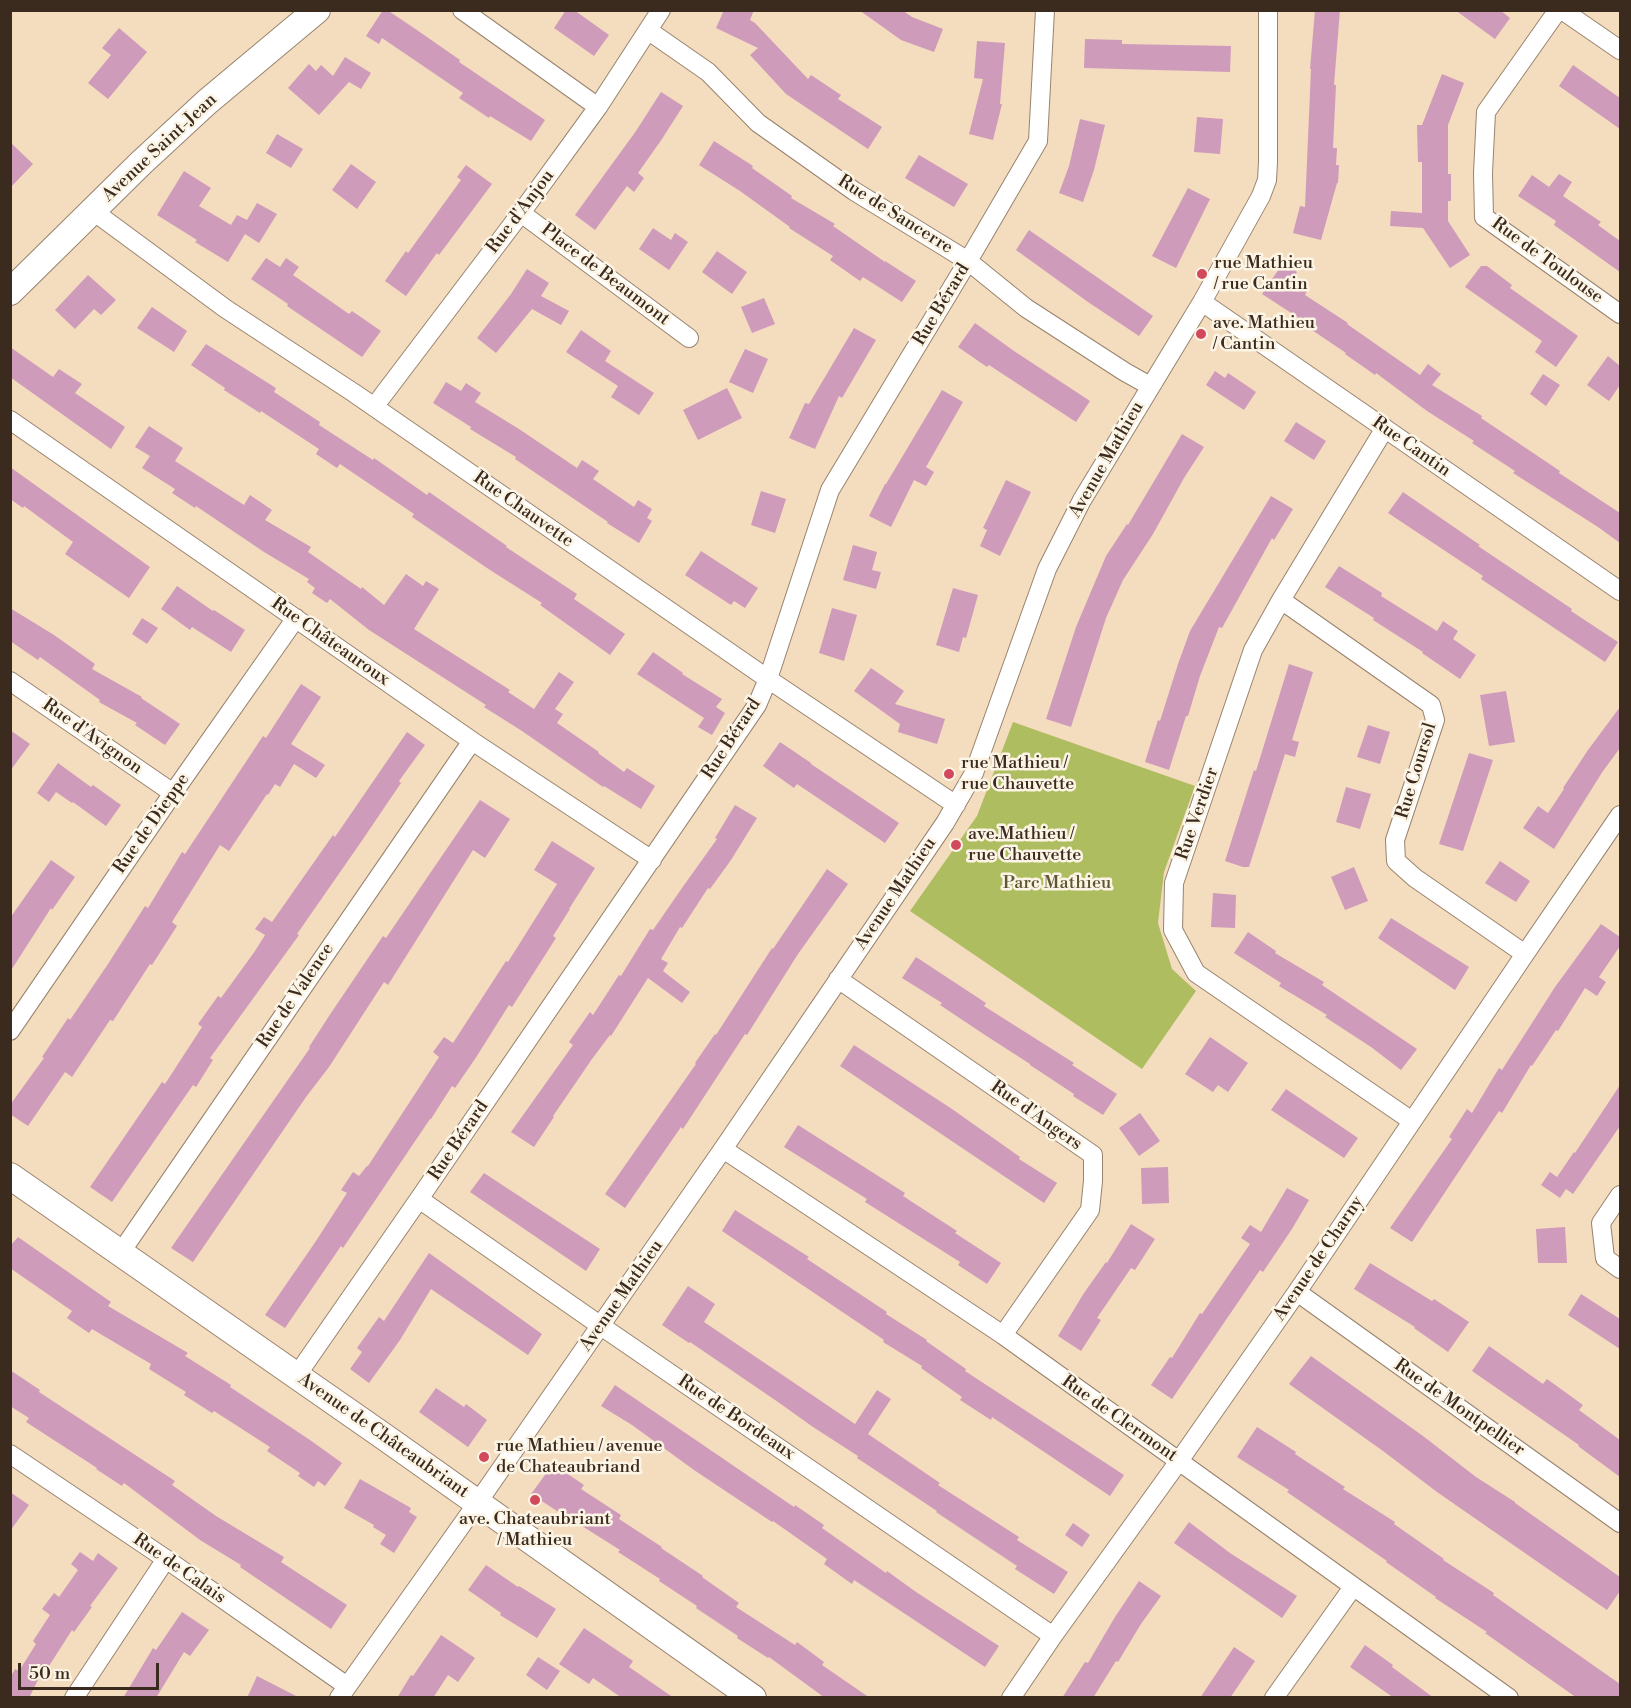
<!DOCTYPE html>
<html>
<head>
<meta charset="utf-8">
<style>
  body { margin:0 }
  #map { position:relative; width:1631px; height:1708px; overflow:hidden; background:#f4dcbe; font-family:"Libre Bodoni",serif }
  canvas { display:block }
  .frame { position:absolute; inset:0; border:12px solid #3b2a1e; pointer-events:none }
  .scale { position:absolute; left:18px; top:1663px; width:141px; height:27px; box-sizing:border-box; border:3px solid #3b2a1e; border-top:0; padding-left:8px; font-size:18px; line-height:21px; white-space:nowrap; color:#3b2a1e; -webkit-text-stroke:4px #fcf5e5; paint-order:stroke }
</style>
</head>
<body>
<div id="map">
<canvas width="1631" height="1708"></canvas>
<div class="frame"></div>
<div class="scale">50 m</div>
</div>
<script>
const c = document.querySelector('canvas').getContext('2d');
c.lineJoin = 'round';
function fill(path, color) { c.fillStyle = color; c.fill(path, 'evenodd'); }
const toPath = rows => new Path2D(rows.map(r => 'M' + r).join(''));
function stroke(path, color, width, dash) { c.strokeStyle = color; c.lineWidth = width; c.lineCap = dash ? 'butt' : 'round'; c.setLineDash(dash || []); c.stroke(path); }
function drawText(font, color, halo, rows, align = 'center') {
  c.font = font + ' "Libre Bodoni",serif'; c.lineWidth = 5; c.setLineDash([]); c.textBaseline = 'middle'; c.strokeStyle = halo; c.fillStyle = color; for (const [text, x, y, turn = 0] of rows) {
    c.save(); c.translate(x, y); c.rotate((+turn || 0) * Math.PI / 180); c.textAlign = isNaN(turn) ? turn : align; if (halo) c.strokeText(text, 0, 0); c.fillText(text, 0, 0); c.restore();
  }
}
fill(toPath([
  [1013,722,1195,786,1164,872,1158,923,1172,969,1196,991,1142,1069,910,911,977,816]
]), '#aebd60');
fill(toPath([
  [383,10,387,10,414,28,460,60,459,62,545,120,531,141,490,116,489,118,459,98,463,93,382,38,379,44,366,36],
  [566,10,574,10,609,35,594,56,554,28],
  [724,10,754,10,750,20,755,23,808,79,811,75,841,95,838,99,882,127,868,149,786,94,750,55,758,48,716,28],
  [859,10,902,10,912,17,943,29,934,52,901,40],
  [1315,10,1340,10,1334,85,1336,85,1333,148,1337,148,1336,165,1339,165,1338,183,1337,183,1321,240,1293,233,1300,206,1305,207,1311,69,1310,69],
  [1455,10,1500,10,1510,18,1495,39],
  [119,28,147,52,108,99,88,83,111,55,102,48],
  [1085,39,1122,40,1122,44,1231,46,1230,72,1084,68],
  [977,41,1005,43,1000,104,1002,104,993,140,969,134,983,79,974,78],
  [345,57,371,73,361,89,349,82,319,115,288,88,309,64,316,71,321,65,333,76],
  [1573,65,1620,98,1620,129,1559,86],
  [1442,74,1464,83,1448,125,1448,174,1451,174,1451,201,1448,201,1448,221,1470,255,1450,268,1423,228,1390,226,1391,211,1422,213,1422,162,1418,162,1417,125,1422,125],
  [661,92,683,106,662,139,638,173,644,178,634,192,627,186,595,230,575,215,636,131],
  [1197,117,1223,119,1220,154,1194,152],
  [1080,119,1105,125,1094,170,1083,202,1059,193,1069,166],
  [277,134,303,149,291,168,266,153],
  [714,141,753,166,752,168,792,196,791,198,835,224,833,226,885,262,885,261,916,281,902,302,863,277,860,281,830,260,833,256,789,228,790,227,740,191,699,165],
  [10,142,33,164,10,188],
  [919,155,968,184,954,207,905,178],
  [351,164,376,182,357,209,332,190],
  [466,165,492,184,439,255,437,253,406,296,385,281,406,251,408,253,461,180,457,177],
  [184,171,211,188,199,206,231,225,237,215,247,220,257,203,277,214,259,243,245,234,228,262,195,242,197,240,157,215],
  [1559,174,1572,182,1563,196,1601,222,1598,225,1620,241,1620,272,1554,225,1556,221,1518,196,1532,175,1549,187],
  [1188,188,1210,199,1176,268,1152,256],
  [653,228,671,240,675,233,688,242,669,270,639,249],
  [1029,230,1153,316,1139,336,1088,302,1016,250],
  [717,251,747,272,732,294,702,272],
  [266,258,280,267,286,258,299,267,293,275,349,314,352,311,381,331,362,357,287,306,288,304,251,279],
  [1283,263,1297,272,1291,281,1307,291,1305,295,1348,323,1347,324,1420,375,1428,364,1441,374,1432,385,1482,416,1481,418,1560,471,1559,473,1620,513,1620,543,1598,527,1513,473,1515,471,1472,443,1474,441,1427,411,1376,373,1375,375,1345,354,1346,353,1303,324,1305,322,1262,294],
  [1481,266,1487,266,1512,285,1510,288,1578,336,1556,367,1535,352,1542,341,1465,287],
  [527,269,549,283,541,296,569,311,561,325,532,309,496,353,477,338,511,294],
  [88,275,116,300,101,315,94,309,75,329,55,310],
  [764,298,775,324,752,333,741,307],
  [152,307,187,331,174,352,137,328],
  [975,323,1014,351,1090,401,1076,422,989,365,987,367,958,347],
  [854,328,876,340,842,398,839,396,815,449,789,438,805,403,809,404],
  [581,330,611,351,605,361,654,393,639,415,611,397,618,386,566,352],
  [206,344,276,388,274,392,320,422,319,425,373,460,374,458,427,495,429,492,507,546,506,547,577,594,574,599,625,634,610,655,540,605,542,603,490,570,412,517,414,514,340,464,337,468,316,454,319,449,261,411,260,413,224,390,225,388,191,365],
  [10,347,53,377,59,369,82,384,75,393,125,427,111,449,10,377],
  [745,349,768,359,753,393,729,382],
  [1608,356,1620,366,1620,385,1609,401,1587,385],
  [1215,371,1225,378,1228,373,1256,392,1244,410,1206,385],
  [1543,374,1560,385,1546,406,1530,394],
  [446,382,461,391,466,383,481,393,475,402,519,429,577,468,582,460,599,471,593,479,634,507,638,500,652,509,647,518,652,521,639,543,607,523,608,522,515,459,516,457,470,429,471,427,433,403],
  [727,388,742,418,698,440,683,410],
  [942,390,963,402,926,467,934,472,926,486,914,480,891,527,869,516,885,484,886,484],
  [1296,422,1326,441,1314,460,1284,441],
  [149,426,183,448,175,461,244,505,250,495,272,510,265,520,311,547,308,552,361,589,362,587,384,605,406,574,423,586,426,581,439,589,414,629,510,690,508,692,534,709,559,672,574,682,555,709,563,714,557,723,599,752,598,753,624,772,627,768,655,786,641,809,604,786,603,787,522,731,484,707,486,705,369,630,330,599,327,603,312,593,315,588,307,582,309,579,264,552,196,506,195,508,172,493,175,489,142,468,150,456,135,447],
  [1182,434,1204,447,1184,478,1153,534,1123,580,1106,618,1071,727,1046,719,1076,627,1106,556,1127,524,1128,525],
  [10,467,150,567,129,598,65,554,73,542,24,506,23,508,10,499],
  [1006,480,1031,492,1000,556,980,546,987,530,983,528],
  [761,491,786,499,775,533,751,525],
  [1403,492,1480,545,1478,546,1572,609,1571,611,1618,642,1605,662,1481,579,1483,576,1388,513],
  [1271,496,1293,509,1274,540,1272,538,1222,628,1219,627,1200,676,1188,716,1186,716,1169,770,1145,762,1158,720,1160,721,1178,664,1190,631],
  [853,545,877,552,872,570,881,572,876,589,843,580],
  [701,551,758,588,745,608,734,601,731,605,685,575],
  [1339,566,1382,593,1381,596,1437,631,1443,621,1458,631,1453,639,1476,655,1460,679,1422,653,1423,652,1373,620,1374,618,1325,587],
  [177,586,213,611,214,610,245,630,231,652,192,627,190,630,161,609],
  [953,588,978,595,966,638,963,637,959,652,936,645],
  [10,608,54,635,95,664,92,669,142,697,141,698,180,724,165,745,135,725,137,723,99,702,100,700,40,657,38,660,10,641],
  [832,608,857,615,844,661,819,653],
  [142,618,158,628,147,644,132,634],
  [653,652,683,673,682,674,722,699,716,707,725,713,712,735,698,727,704,718,637,674],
  [1289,664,1313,672,1292,740,1299,742,1295,757,1285,754,1249,867,1243,867,1225,861,1254,770,1256,771],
  [871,668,904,691,895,704,945,719,937,744,898,732,900,724,854,691],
  [301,684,321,697,291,744,325,765,316,778,294,764,280,787,275,784,268,795,267,794,229,851,220,845,172,922,177,926,152,965,150,964,113,1021,110,1020,72,1077,65,1072,28,1126,10,1114,10,1105,44,1058,42,1057,68,1018,70,1020,108,964,145,906,148,908,182,852,185,854,263,736,266,738],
  [1506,691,1515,742,1489,746,1480,695],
  [1620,707,1620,748,1603,771,1554,849,1523,828,1538,806,1548,813,1564,789,1563,788,1588,750],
  [1368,725,1390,732,1380,764,1357,757],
  [10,730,30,744,10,771],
  [407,732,425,745,399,781,401,783,361,842,297,934,299,935,210,1058,213,1060,196,1087,193,1085,112,1202,90,1187,162,1082,165,1084,202,1027,198,1024,218,996,221,998,255,951,265,935,255,929,264,917,272,922,333,835,335,837],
  [780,742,811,763,811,764,899,823,885,843,797,784,794,788,763,766],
  [1469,753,1493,760,1463,851,1439,844],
  [58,763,91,787,93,785,121,805,106,826,73,802,72,803,56,792,49,802,37,793],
  [1346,787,1371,794,1360,829,1336,822],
  [480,800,510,819,485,858,473,850,388,985,384,982,329,1067,306,1097,193,1262,171,1248,310,1048,309,1047,329,1016,383,936,386,938],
  [735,805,757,818,731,860,710,889,708,888,682,928,680,927,661,959,668,963,663,971,690,992,682,1003,648,978,611,1036,610,1035,592,1059,553,1116,554,1117,534,1147,511,1132,573,1045,569,1042,590,1012,593,1015,619,975,621,976,650,929,653,930,682,888,717,839,715,838],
  [552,841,595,868,569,909,570,909,553,936,556,938,512,1007,509,1005,475,1059,455,1088,452,1086,431,1119,430,1119,343,1248,341,1246,285,1328,265,1315,316,1241,347,1193,341,1190,353,1172,359,1176,367,1166,368,1166,439,1057,433,1052,444,1037,453,1043,506,961,508,962,557,884,534,870],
  [51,860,75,877,52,910,51,908,10,972,10,918],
  [1500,861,1530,881,1516,902,1485,883],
  [1354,867,1368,901,1345,910,1331,877],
  [827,869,848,884,798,954,747,1035,745,1034,683,1129,681,1127,625,1208,605,1194,696,1064,695,1063,715,1034,716,1035,772,948,773,949],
  [1213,893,1236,895,1235,928,1211,927],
  [1391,918,1469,967,1455,990,1378,938],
  [1601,924,1620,937,1620,946,1599,977,1606,982,1597,996,1585,988,1558,1031,1556,1030,1532,1066,1531,1065,1502,1113,1499,1111,1412,1242,1390,1228,1452,1139,1449,1137,1467,1109,1472,1113,1499,1068,1502,1070,1555,987],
  [1248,932,1276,951,1275,953,1324,982,1322,985,1417,1049,1401,1070,1371,1047,1325,1017,1327,1015,1279,986,1281,983,1234,953],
  [916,957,986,1003,984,1006,1074,1063,1072,1065,1117,1094,1103,1115,1073,1096,1074,1094,1030,1065,1030,1064,985,1035,940,1005,942,1003,902,978],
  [1210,1037,1248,1063,1228,1092,1218,1085,1213,1092,1185,1074],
  [854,1045,952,1109,1020,1157,1019,1159,1057,1183,1044,1203,840,1066],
  [1620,1085,1620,1126,1573,1194,1566,1189,1560,1198,1541,1185,1550,1172,1557,1177,1574,1152,1575,1153],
  [1286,1089,1358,1138,1344,1158,1271,1110],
  [1140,1113,1160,1141,1139,1156,1119,1128],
  [798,1125,905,1193,903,1196,957,1231,955,1233,1001,1263,987,1284,958,1265,960,1262,865,1202,867,1199,784,1147],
  [1168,1167,1169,1203,1142,1204,1141,1168],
  [484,1173,600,1249,586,1271,470,1192],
  [1287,1188,1309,1200,1292,1229,1263,1272,1260,1270,1172,1399,1151,1385,1170,1357,1172,1358,1200,1313,1202,1314,1250,1244,1241,1238,1250,1225,1261,1232],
  [735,1210,809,1257,807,1259,887,1312,886,1314,927,1340,926,1341,966,1369,965,1371,1124,1475,1110,1496,992,1417,991,1420,960,1400,962,1397,921,1368,922,1366,883,1342,884,1340,722,1231],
  [1131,1224,1155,1239,1135,1270,1131,1268,1097,1318,1101,1320,1081,1351,1058,1336,1084,1293,1106,1262,1107,1263],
  [1565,1227,1567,1263,1538,1263,1536,1229],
  [18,1237,111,1302,108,1306,188,1353,185,1356,231,1385,230,1387,310,1440,342,1463,325,1486,318,1481,314,1487,298,1476,300,1473,267,1451,270,1447,214,1411,212,1413,184,1395,186,1392,149,1369,151,1364,92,1329,89,1333,67,1318,72,1311,10,1268,10,1246],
  [429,1253,542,1334,528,1355,431,1289,400,1340,369,1383,350,1369,362,1352,357,1348,379,1317,384,1321],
  [1370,1263,1432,1301,1434,1299,1469,1322,1448,1352,1414,1328,1415,1327,1354,1289],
  [688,1286,715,1304,704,1322,855,1424,877,1390,891,1399,868,1434,940,1483,938,1485,1019,1537,1017,1540,1068,1572,1054,1594,1015,1569,1017,1566,936,1512,937,1511,857,1458,858,1456,813,1427,778,1402,690,1342,689,1343,662,1325],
  [1581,1294,1620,1319,1620,1349,1568,1315],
  [1489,1346,1543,1384,1547,1379,1583,1405,1579,1410,1620,1440,1620,1477,1578,1446,1579,1445,1472,1371],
  [1311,1356,1423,1436,1476,1477,1515,1502,1515,1503,1620,1577,1620,1591,1607,1610,1437,1492,1383,1451,1289,1384],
  [10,1370,40,1390,39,1392,175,1481,172,1485,216,1516,284,1557,281,1562,347,1605,331,1629,240,1567,241,1565,200,1540,124,1483,122,1486,96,1469,97,1468,26,1422,29,1418,10,1406],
  [615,1385,794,1507,795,1505,824,1525,822,1528,886,1573,887,1571,916,1592,999,1646,985,1667,854,1580,852,1584,824,1564,827,1559,773,1521,772,1522,694,1470,632,1425,601,1406],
  [436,1388,464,1407,466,1404,487,1420,468,1447,419,1412],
  [1257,1427,1296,1452,1295,1454,1345,1487,1343,1489,1395,1522,1394,1524,1444,1559,1443,1560,1494,1593,1493,1595,1620,1684,1620,1698,1577,1698,1485,1633,1487,1632,1435,1598,1436,1597,1386,1562,1387,1561,1287,1492,1289,1490,1237,1457],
  [553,1464,584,1485,581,1489,621,1515,619,1519,662,1547,661,1548,703,1576,702,1577,739,1603,736,1607,795,1645,797,1642,824,1662,822,1665,870,1698,825,1698,769,1657,768,1658,737,1638,738,1636,696,1608,697,1606,659,1581,660,1579,618,1552,620,1550,563,1514,563,1515,531,1494],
  [360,1479,411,1508,409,1512,417,1517,394,1553,380,1544,386,1535,373,1527,374,1525,344,1508],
  [10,1492,29,1505,10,1531],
  [1189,1522,1230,1553,1297,1596,1282,1618,1174,1543],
  [1073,1523,1090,1535,1082,1547,1065,1535],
  [80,1552,93,1561,98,1553,118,1568,90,1606,92,1607,74,1632,72,1630,49,1666,46,1664,29,1698,10,1698,10,1678,15,1669,19,1671,36,1644,33,1641,50,1615,42,1609,54,1593,59,1597,78,1570,71,1564],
  [486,1565,518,1587,519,1586,556,1609,537,1638,500,1615,501,1613,468,1590],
  [1139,1581,1161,1596,1141,1624,1118,1662,1116,1661,1093,1698,1062,1698,1085,1662,1088,1663,1115,1617],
  [182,1612,209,1630,190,1656,184,1652,156,1698,123,1698,153,1648,156,1650],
  [584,1628,633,1661,629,1667,674,1698,622,1698,593,1678,589,1684,559,1664],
  [441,1635,475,1658,458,1682,448,1675,433,1698,397,1698,411,1675,413,1676],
  [1365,1645,1393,1665,1392,1667,1434,1698,1394,1698,1350,1667],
  [1234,1647,1255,1661,1230,1698,1200,1698],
  [538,1657,560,1671,547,1690,526,1675],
  [257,1676,300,1698,247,1698]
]), '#cf9bba');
const street = toPath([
  [462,10,598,107],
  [1558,10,1486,112,1483,173,1484,217,1620,314],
  [1562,10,1620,50],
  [649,31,708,72,758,123,854,191,968,261,1026,308,1125,372,1150,386],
  [93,211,226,309,354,393,768,679,956,805],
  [521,213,689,338],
  [1202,302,1620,591],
  [374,407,521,213,598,107,661,10],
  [10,420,472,741,652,860],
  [1385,428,1281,600,1253,650,1174,883,1173,930,1196,973,1412,1121],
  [1281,600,1431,705,1435,720,1395,840,1396,861,1415,878,1525,954],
  [10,681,173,793],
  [838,979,1093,1155,1093,1181,1090,1210,1003,1335],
  [10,1031,173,793,296,618],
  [723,1149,1003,1335,1509,1698],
  [1620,1195,1601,1223,1605,1258,1620,1269],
  [419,1199,601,1326,1053,1636],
  [121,1252,472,741],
  [1297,1292,1620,1523],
  [297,1375,419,1199,757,705,768,679,830,490,968,261,1038,141,1045,10],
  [10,1454,166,1559,347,1686],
  [74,1698,166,1559],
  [339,1698,478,1502,723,1149,945,823,974,773,1047,569,1082,500,1202,302,1261,196,1267,180,1268,162,1268,10],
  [1011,1698,1053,1636,1179,1461,1297,1292,1525,954,1620,815],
  [1274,1698,1353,1587]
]);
const secondary = toPath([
  [10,292,141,163,207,102,317,10],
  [10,1176,386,1438,753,1698]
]);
stroke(street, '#98836e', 20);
stroke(secondary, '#98836e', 28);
stroke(street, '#fff', 18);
stroke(secondary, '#fff', 26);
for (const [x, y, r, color] of [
  [1202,274,6,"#d1495b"],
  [1201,334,6,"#d1495b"],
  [949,774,6,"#d1495b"],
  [956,845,6,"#d1495b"],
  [484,1457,6,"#d1495b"],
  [535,1500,6,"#d1495b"]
]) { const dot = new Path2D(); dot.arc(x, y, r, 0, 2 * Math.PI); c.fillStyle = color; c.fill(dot); stroke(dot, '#fcf5e5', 2); }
drawText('18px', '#3b2a1e', '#fcf5e5', [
  ["Avenue Saint-Jean",160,148,-43],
  ["Rue d'Anjou",521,212,-53],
  ["Rue de Sancerre",895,215,32],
  ["Rue de Toulouse",1547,261,36],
  ["Place de Beaumont",605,275,37],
  ["Rue Bérard",942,305,-59],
  ["Rue Cantin",1411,447,35],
  ["Avenue Mathieu",1107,460,-60],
  ["Rue Chauvette",523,510,35],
  ["Rue Châteauroux",330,642,35],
  ["Rue d'Avignon",92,737,35],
  ["Rue Bérard",732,739,-57],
  ["Rue Coursol",1417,771,-73],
  ["Rue Verdier",1198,814,-71],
  ["Rue de Dieppe",152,824,-55],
  ["Avenue Mathieu",896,894,-56],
  ["Rue de Valence",296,996,-56],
  ["Rue d'Angers",1036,1116,35],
  ["Rue Bérard",459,1141,-56],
  ["Avenue de Charny",1319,1259,-56],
  ["Avenue Mathieu",622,1296,-55],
  ["Rue de Montpellier",1459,1408,35],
  ["Rue de Bordeaux",736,1418,34],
  ["Rue de Clermont",1119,1419,35],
  ["Avenue de Châteaubriant",383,1436,35],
  ["Rue de Calais",179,1569,35]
]);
drawText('18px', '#3b2a1e', '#fcf5e5', [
  ["rue Mathieu",1214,264],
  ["/ rue Cantin",1214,285],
  ["ave. Mathieu",1213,324],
  ["/ Cantin",1213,345],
  ["rue Mathieu /",961,764],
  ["rue Chauvette",961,785],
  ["ave.Mathieu /",968,835],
  ["rue Chauvette",968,856],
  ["rue Mathieu / avenue",496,1447],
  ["de Chateaubriand",496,1468],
  ["ave. Chateaubriant",535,1520,"center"],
  ["/ Mathieu",535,1541,"center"]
], 'left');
drawText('18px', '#5e5632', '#fcf5e5', [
  ["Parc Mathieu",1057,884]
]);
</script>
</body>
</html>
